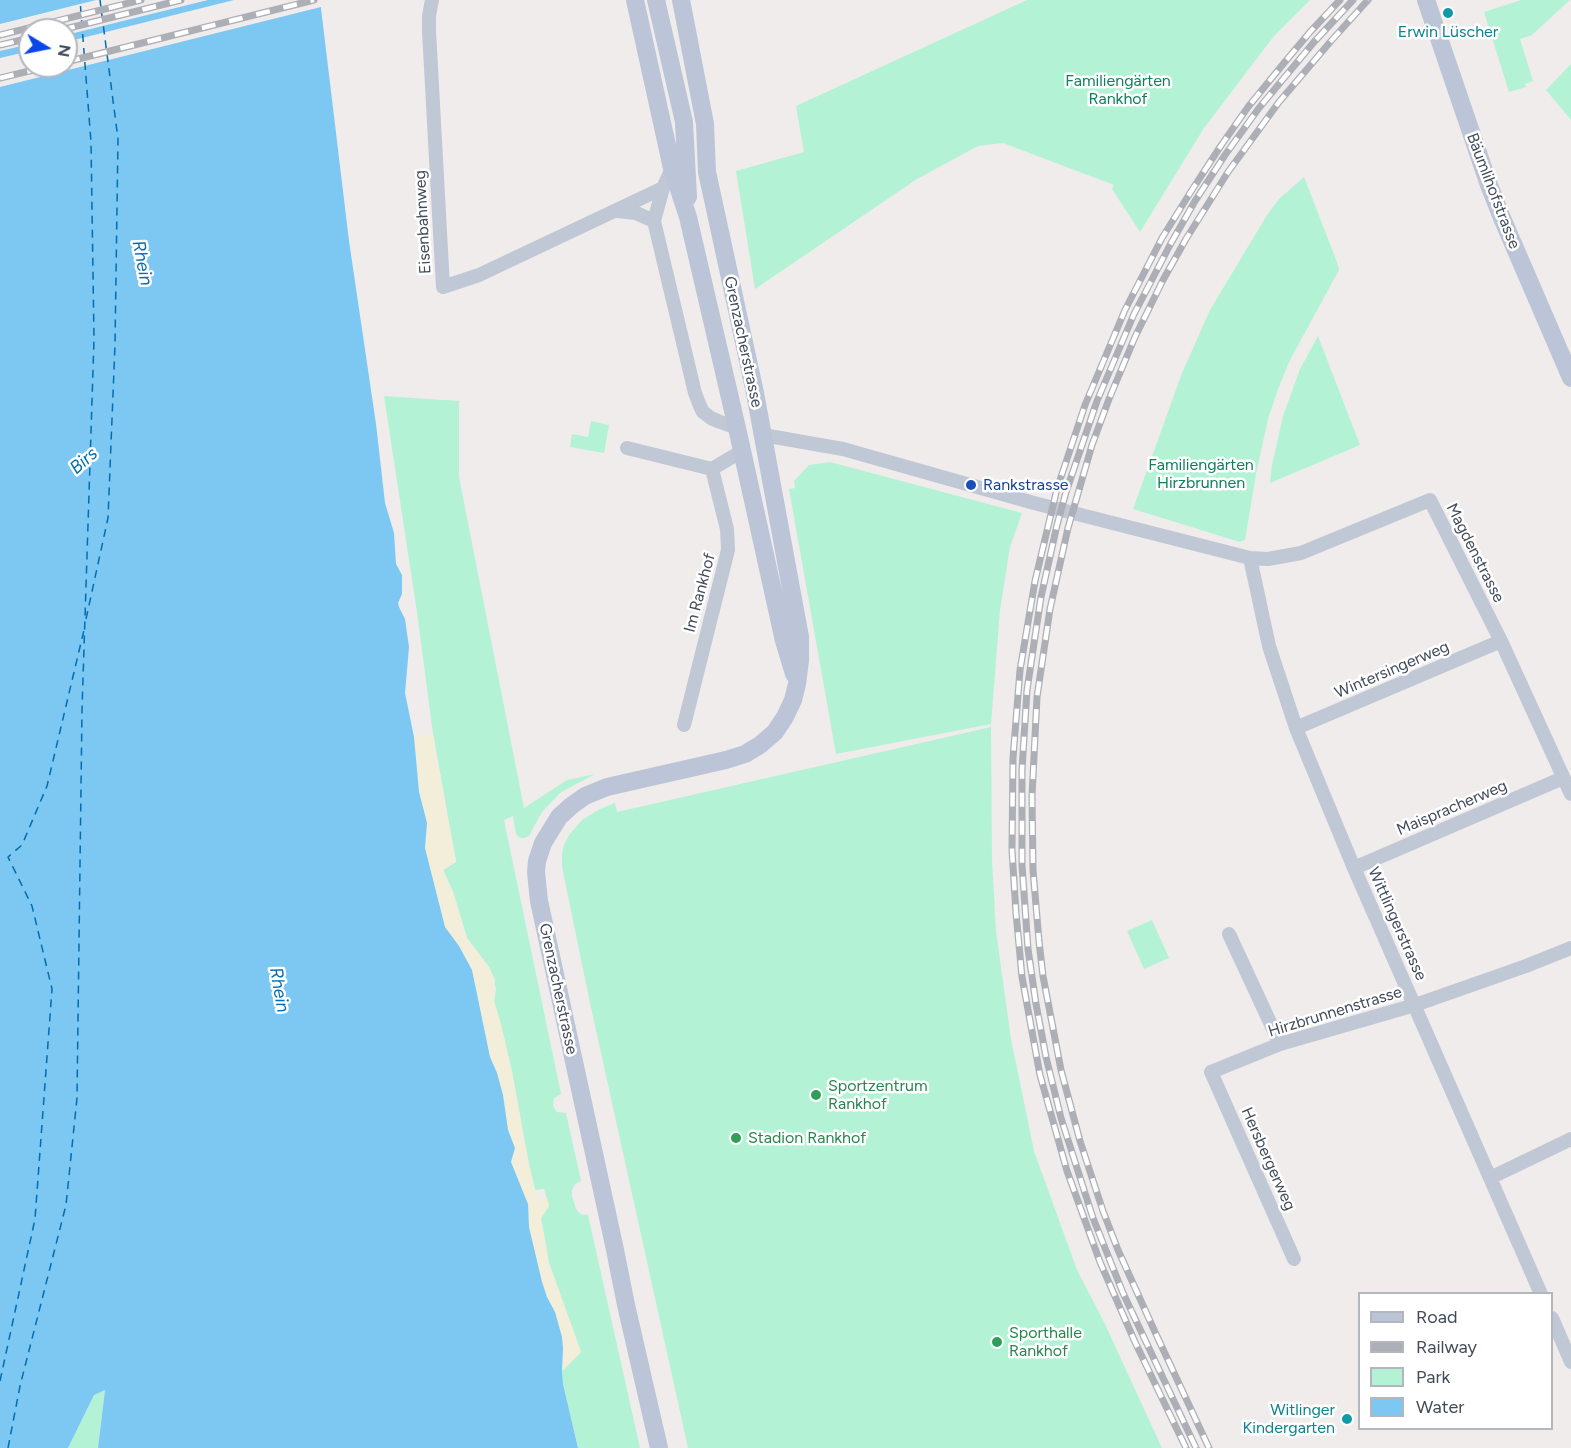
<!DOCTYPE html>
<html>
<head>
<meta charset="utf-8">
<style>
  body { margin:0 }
  #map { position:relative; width:1571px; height:1448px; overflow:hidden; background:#efeceb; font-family:Figtree,sans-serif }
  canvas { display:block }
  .legend { position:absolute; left:1358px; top:1292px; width:195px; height:138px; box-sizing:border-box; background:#fff; border:2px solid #b3b7bd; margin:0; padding:8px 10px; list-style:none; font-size:18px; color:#424b5a }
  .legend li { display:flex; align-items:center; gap:12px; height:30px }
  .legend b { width:30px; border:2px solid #b3b7bd }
  .north { position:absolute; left:18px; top:18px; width:60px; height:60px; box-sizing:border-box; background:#fff; border:2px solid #b3b7bd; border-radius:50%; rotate:100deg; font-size:16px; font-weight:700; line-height:24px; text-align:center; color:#424b5a }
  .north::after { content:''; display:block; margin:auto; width:21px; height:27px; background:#0a47ea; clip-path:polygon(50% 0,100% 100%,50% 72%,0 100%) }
</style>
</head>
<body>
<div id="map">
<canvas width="1571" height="1448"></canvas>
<ul class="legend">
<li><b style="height:8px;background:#bcc4d7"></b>Road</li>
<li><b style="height:8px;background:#adafb7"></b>Railway</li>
<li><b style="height:16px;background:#b4f2d6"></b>Park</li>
<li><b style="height:16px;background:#7dc7f3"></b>Water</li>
</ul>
<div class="north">N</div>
</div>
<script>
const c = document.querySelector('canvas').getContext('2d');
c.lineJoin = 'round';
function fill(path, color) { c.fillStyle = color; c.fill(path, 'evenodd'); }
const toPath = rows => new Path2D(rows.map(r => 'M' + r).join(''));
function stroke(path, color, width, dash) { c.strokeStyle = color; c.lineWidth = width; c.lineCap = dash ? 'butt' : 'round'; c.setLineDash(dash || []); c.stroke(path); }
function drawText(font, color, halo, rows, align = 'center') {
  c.font = font + ' Figtree,sans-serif'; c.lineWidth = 5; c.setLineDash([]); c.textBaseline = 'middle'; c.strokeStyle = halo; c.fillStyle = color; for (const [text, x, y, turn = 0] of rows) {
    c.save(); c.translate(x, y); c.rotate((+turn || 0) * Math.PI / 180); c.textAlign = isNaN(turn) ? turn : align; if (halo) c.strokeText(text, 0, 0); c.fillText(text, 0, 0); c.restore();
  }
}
fill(toPath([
  [1027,0,1310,0,1274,36,1204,128,1140,232,1112,189,1114,185,1003,143,978,146,917,179,755,289,736,171,804,152,796,106],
  [1521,0,1570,0,1532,35,1520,39,1533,81,1525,84,1526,87,1509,92,1484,12],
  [1571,64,1571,120,1546,90],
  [1304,177,1337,262,1339,270,1290,360,1278,389,1268,419,1256,474,1245,540,1240,542,1133,509,1182,373,1210,310,1267,215,1279,199],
  [1318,336,1360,445,1270,483,1272,465,1283,416,1300,369],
  [384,396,459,401,459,477,524,808,567,780,595,774,560,793,542,812,529,836,525,838,520,838,516,834,513,816,504,820,561,1094,554,1098,553,1106,557,1112,566,1113,581,1181,575,1184,572,1190,572,1196,576,1209,580,1214,588,1215,640,1448,578,1448,563,1384,562,1371,581,1352,549,1263,541,1218,549,1206,544,1189,535,1190,529,1165,512,1072,501,1025,494,1001,496,989,489,967,467,938,453,892,443,870,456,862,433,734,417,612],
  [591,421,609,425,604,453,570,447,572,434,588,437],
  [830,462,1022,513,1010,547,1000,610,991,724,836,754,789,489,795,488,794,481,809,465],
  [991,727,992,860,996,931,1011,1039,1034,1151,1077,1270,1104,1322,1162,1448,688,1448,590,1003,562,867,562,853,564,845,569,835,582,820,600,809,615,803,617,812],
  [1152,920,1169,958,1144,969,1127,931],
  [105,1390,98,1448,68,1448,94,1395]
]), '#b4f2d6');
fill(toPath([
  [433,734,456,862,443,870,453,892,467,938,489,967,495,980,494,1001,501,1025,512,1072,529,1165,538,1200,547,1198,549,1206,541,1218,549,1263,581,1352,562,1371,564,1358,562,1337,555,1312,547,1297,542,1282,529,1227,528,1204,511,1162,515,1148,508,1130,503,1095,497,1073,490,1057,472,970,459,946,445,927,425,848,427,823,419,792,414,737]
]), '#f2eed9');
fill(toPath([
  [0,0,320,0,349,241,376,424,385,503,394,533,396,564,402,575,402,594,398,603,399,607,405,619,409,647,405,693,414,737,419,792,427,823,425,848,445,927,459,946,472,970,490,1057,497,1073,503,1095,508,1130,515,1148,511,1162,528,1204,529,1227,542,1282,547,1297,555,1312,562,1337,563,1348,562,1371,563,1384,578,1448,98,1448,105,1390,94,1395,68,1448,0,1448],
  [30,30,66,30,66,66,30,66]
]), '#7dc7f3');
fill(toPath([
  [96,0,208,0,66,35,66,30,30,30,30,44,0,51,0,24],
  [234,0,323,0,325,6,0,87,0,58,30,51,30,66,66,66,66,42]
]), '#efeceb');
stroke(toPath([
  [86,619,108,518,115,345,118,139,100,0],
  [0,1381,35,1219,52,989,32,906,8,857,22,845,47,786,84,630],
  [8,1448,20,1386,66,1205,77,1098,82,710,94,339,91,142,80,0]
]), '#006eaf', 1.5, [8, 6]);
stroke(toPath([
  [432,0,429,16,429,31,443,287,479,275,663,188,672,168],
  [617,211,636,213,654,221,695,393,700,406,703,412,711,418,720,422,737,428],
  [654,221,663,188],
  [763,435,843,449,1034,503,1250,558,1268,559,1301,553,1430,500,1501,641,1571,794],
  [627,448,712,469,742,451],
  [1250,558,1269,646,1296,728,1354,868,1541,1294],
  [684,725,728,550,727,529,712,469],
  [1296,728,1501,641],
  [1354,868,1563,778],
  [1229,934,1280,1044],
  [1490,1178,1571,1139],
  [1294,1259,1211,1072,1280,1044,1415,1005,1526,966,1571,948],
  [1552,1318,1571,1362]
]), '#c0c8d5', 14);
stroke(toPath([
  [635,0,672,168,688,217,737,428,784,641,794,674],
  [656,0,684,122,688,197],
  [1426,0,1489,185,1502,218,1571,378],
  [659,1448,626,1305,614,1245,539,901,536,872,537,861,543,843,559,817,571,806,585,796,607,787,726,760,745,754,760,745,775,732,785,717,793,700,797,684,800,661,800,637,755,393,707,172,705,124,681,0]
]), '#bcc4d7', 18);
const rail = toPath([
  [61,30,181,0],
  [0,35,141,0],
  [0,45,30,38],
  [66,62,314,0],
  [0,78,50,66],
  [1186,1448,1135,1342,1100,1262,1067,1171,1040,1075,1022,977,1016,913,1012,850,1013,758,1020,670,1035,581,1057,489,1085,405,1125,310,1162,238,1190,193,1220,147,1248,107,1284,63,1310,32,1340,0],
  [1196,1448,1123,1293,1093,1218,1061,1118,1046,1057,1036,1004,1028,949,1022,865,1022,770,1027,690,1041,597,1057,525,1066,492,1097,401,1134,314,1170,245,1195,201,1225,155,1259,108,1314,42,1353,0],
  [1209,1448,1155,1332,1118,1250,1103,1211,1080,1141,1061,1070,1043,976,1039,941,1033,870,1032,796,1037,697,1050,609,1068,528,1092,445,1109,399,1135,337,1163,280,1186,239,1228,172,1279,102,1331,41,1368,0]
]);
stroke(rail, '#adafb7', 7);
stroke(rail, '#fff', 4.5, [14]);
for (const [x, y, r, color] of [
  [1448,13,6,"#0f9aa8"],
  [971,485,6,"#1a4fb4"],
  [816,1095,6,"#2e9e5b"],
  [736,1138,6,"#2e9e5b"],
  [997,1342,6,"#2e9e5b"],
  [1347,1419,6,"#0f9aa8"]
]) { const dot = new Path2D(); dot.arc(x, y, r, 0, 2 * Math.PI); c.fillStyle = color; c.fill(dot); stroke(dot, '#fff', 2); }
drawText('16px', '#0d838f', '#fff', [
  ["Erwin Lüscher",1448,32],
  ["Witlinger",1335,1410,"right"],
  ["Kindergarten",1335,1428,"right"]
]);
drawText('16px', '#0f805a', '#fff', [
  ["Familiengärten",1118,81],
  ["Rankhof",1118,99],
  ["Familiengärten",1201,465],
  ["Hirzbrunnen",1201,483]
]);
drawText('16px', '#424b5a', '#fff', [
  ["Bäumlihofstrasse",1493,191,69],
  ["Eisenbahnweg",423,222,-93],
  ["Grenzacherstrasse",743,342,78],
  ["Magdenstrasse",1475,553,63],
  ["Im Rankhof",700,593,-75],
  ["Wintersingerweg",1392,670,-23],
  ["Maispracherweg",1452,808,-23],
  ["Wittlingerstrasse",1397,924,66],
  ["Grenzacherstrasse",558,989,78],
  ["Hirzbrunnenstrasse",1335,1012,-17],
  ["Hersbergerweg",1268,1159,66]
]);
drawText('16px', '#164399', '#fff', [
  ["Rankstrasse",983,485]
], 'left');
drawText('16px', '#27864d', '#fff', [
  ["Sportzentrum",828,1086],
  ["Rankhof",828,1104],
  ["Stadion Rankhof",748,1138],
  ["Sporthalle",1009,1333],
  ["Rankhof",1009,1351]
], 'left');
drawText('italic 18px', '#006eaf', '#fff', [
  ["Rhein",142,263,79],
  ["Birs",84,461,-41],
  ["Rhein",279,990,80]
]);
</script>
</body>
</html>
